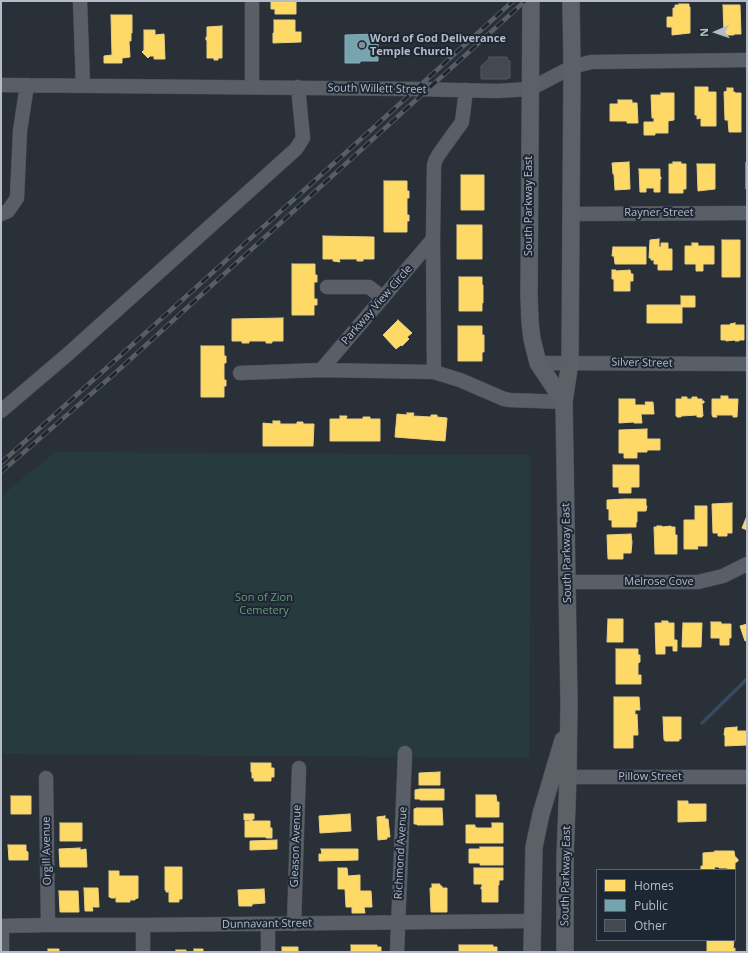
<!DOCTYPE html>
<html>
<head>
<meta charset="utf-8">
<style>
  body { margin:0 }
  #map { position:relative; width:748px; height:953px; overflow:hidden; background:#2a3038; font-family:"Open Sans",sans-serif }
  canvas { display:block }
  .frame { position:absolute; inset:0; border:2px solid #b4bcc9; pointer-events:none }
  .legend { position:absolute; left:596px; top:869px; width:140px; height:72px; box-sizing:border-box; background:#1d2633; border:1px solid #59626f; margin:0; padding:5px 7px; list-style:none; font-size:12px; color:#b4bcc9 }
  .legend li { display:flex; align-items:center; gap:8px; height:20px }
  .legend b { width:20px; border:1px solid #59626f }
  .north { position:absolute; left:696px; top:12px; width:40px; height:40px; -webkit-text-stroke:3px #1d2633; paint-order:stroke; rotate:268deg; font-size:11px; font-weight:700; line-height:16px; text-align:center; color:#b4bcc9 }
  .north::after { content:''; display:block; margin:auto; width:14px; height:18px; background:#b4bcc9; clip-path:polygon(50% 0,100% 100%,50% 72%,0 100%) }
</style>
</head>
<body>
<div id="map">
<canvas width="748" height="953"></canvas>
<div class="frame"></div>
<ul class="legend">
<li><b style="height:11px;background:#ffd966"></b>Homes</li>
<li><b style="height:11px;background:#76a5af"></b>Public</li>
<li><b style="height:11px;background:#444950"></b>Other</li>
</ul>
<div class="north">N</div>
</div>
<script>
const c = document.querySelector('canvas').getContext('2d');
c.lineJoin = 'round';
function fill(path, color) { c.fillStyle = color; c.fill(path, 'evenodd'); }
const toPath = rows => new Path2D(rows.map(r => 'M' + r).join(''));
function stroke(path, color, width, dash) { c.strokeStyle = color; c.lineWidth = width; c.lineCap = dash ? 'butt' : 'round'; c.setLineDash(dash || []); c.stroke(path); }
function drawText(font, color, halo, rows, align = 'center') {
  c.font = font + ' "Open Sans",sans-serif'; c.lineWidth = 4; c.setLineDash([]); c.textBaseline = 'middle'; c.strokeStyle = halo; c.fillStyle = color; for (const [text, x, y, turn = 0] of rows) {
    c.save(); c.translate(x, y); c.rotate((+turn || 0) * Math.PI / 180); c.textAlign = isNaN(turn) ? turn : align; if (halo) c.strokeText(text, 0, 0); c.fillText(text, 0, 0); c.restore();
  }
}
fill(toPath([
  [55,452,531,455,529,758,1,754,1,496]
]), '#273a3e');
const homes = toPath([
  [271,1,296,1,296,14,275,14,275,9,271,9,271,1],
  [679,4,689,4,689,7,690,7,690,33,672,35,672,27,667,27,667,17,673,17,673,8,675,8,675,5,679,5,679,4],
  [723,5,740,5,741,34,734,34,734,35,724,35,723,5],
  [111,15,132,15,132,33,131,33,131,41,129,41,130,57,122,58,122,63,104,63,104,56,112,55,111,15],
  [274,20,295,20,295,32,301,32,301,42,273,43,273,33,274,33,274,20],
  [222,26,222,58,218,58,218,60,214,60,214,58,207,58,207,40,206,40,206,37,207,37,207,27,222,26],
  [144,30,155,30,155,35,164,34,165,59,154,59,154,56,150,56,148,58,142,52,144,50,144,30],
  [695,87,708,87,708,92,716,92,716,126,701,126,701,118,697,119,697,115,695,115,695,87],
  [727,88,733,88,733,92,735,92,735,93,741,93,741,132,729,132,728,120,725,120,724,92,727,91,727,88],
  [661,93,674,93,674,120,668,121,668,133,655,133,655,135,644,135,644,122,654,122,654,118,652,118,651,95,661,95,661,93],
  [618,100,632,100,632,103,637,103,638,123,627,123,627,121,610,121,610,104,618,104,618,100],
  [629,162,630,189,615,190,614,174,613,174,612,163,629,162],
  [673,162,681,162,681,164,686,164,686,189,683,189,683,193,669,193,669,164,673,164,673,162],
  [746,163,747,163,747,189,746,189,746,163],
  [697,164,715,164,715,189,698,191,697,164],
  [639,169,660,169,660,177,661,177,661,179,660,179,660,192,654,192,654,188,646,188,646,192,640,192,639,169],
  [461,175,484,175,484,210,461,210,461,175],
  [384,181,407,181,407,191,409,191,409,198,407,198,407,215,409,215,409,221,407,221,407,232,384,232,384,181],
  [457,225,482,225,482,259,457,259,457,225],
  [323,236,374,237,374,259,363,259,363,261,357,261,357,259,339,259,340,262,333,261,333,259,323,259,323,236],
  [659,239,659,247,661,247,661,243,668,243,668,249,672,249,672,270,658,270,658,264,654,264,654,260,651,260,651,258,649,258,650,240,659,239],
  [722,240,740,240,740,277,722,277,722,240],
  [692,243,698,243,698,246,714,246,714,264,703,264,703,271,696,271,696,264,685,264,685,246,692,246,692,243],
  [613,247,646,247,646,264,615,264,614,256,612,256,613,247],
  [292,264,315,264,315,275,317,275,317,282,314,282,314,299,317,299,317,305,314,305,314,315,292,315,292,264],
  [612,270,616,270,616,271,630,270,631,274,633,274,633,281,630,281,630,291,614,291,614,279,612,279,612,270],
  [459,277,482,277,482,285,483,285,483,303,482,303,482,311,459,311,459,277],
  [681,296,695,296,695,307,682,307,682,323,647,323,647,305,681,305,681,296],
  [283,318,283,341,272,341,272,343,266,343,266,341,249,341,249,343,242,343,242,341,232,341,232,319,283,318],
  [398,320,412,333,407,337,409,339,402,346,401,345,396,349,383,335,398,320],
  [735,323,735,325,744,325,744,340,739,340,739,341,735,341,735,340,726,341,726,340,721,340,721,325,730,325,730,324,735,323],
  [458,326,482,326,482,335,484,335,484,352,482,352,482,361,458,361,458,326],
  [201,346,224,346,224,356,226,356,226,363,224,363,224,380,226,380,226,386,224,386,224,397,201,397,201,346],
  [721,396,728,396,728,399,738,399,737,417,733,417,733,415,716,415,717,417,713,417,712,415,712,399,721,399,721,396],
  [682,397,687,397,687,399,692,399,692,397,697,397,697,399,702,399,702,401,704,401,704,403,702,403,703,416,702,416,702,417,697,417,697,415,681,416,681,417,677,417,677,416,676,416,676,399,682,399,682,397],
  [619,399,635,399,635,405,646,405,645,402,653,402,654,414,641,414,642,423,634,423,634,422,619,423,619,399],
  [407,413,414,413,413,416,431,417,431,415,437,415,437,417,447,418,445,441,395,437,397,414,407,415,407,413],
  [340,416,347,416,346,419,363,419,363,417,370,417,370,419,380,419,380,441,330,441,330,419,340,419,340,416],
  [273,421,280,421,280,424,297,424,297,422,303,422,303,424,314,424,313,446,263,446,263,423,273,424,273,421],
  [647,429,647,439,660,439,660,450,647,450,647,452,637,452,637,458,624,458,624,453,619,453,619,430,647,429],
  [613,465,639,465,639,487,631,487,631,493,619,493,619,487,613,487,613,465],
  [625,499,646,499,646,506,647,506,646,511,637,511,637,522,636,522,636,527,612,527,612,520,609,520,609,509,607,509,607,500,625,499],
  [732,503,732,533,727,533,727,536,718,536,718,533,713,533,712,504,732,503],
  [695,506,707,506,707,546,697,546,698,549,684,549,684,520,695,520,695,506],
  [747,516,747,530,742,528,747,516],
  [657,526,662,526,662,527,671,526,671,527,675,527,675,535,677,535,677,554,655,554,654,527,657,527,657,526],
  [631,534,632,542,631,553,623,553,623,559,608,559,607,535,631,534],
  [608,619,623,619,623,642,607,642,608,619],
  [662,621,668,621,668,623,674,623,674,640,677,640,677,651,673,651,673,646,665,646,665,654,656,654,655,623,662,623,662,621],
  [711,622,721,622,721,624,731,624,731,638,729,638,729,645,720,645,720,638,711,638,711,622],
  [683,623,702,623,701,647,682,647,683,623],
  [747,624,747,640,745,641,740,626,747,624],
  [616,649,638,649,638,655,640,655,640,662,638,663,638,675,641,675,641,684,616,684,616,649],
  [614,697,639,697,640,710,635,710,635,715,637,714,638,735,633,735,633,748,614,748,614,697],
  [663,717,681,717,681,739,679,739,679,741,665,741,665,740,664,740,663,717],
  [737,727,737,731,747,731,747,745,725,746,725,735,724,735,725,728,737,727],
  [251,763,271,763,271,768,274,768,274,777,271,777,271,781,254,781,254,778,252,778,252,772,251,772,251,763],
  [440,772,440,785,419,785,419,773,440,772],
  [420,789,444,789,444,800,420,800,420,799,415,799,415,790,420,789],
  [476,795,496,795,497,802,499,802,499,817,476,817,476,795],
  [11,796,31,796,31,814,11,814,11,796],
  [678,801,688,801,688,804,706,804,706,821,678,822,678,801],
  [417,808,442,808,443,825,417,825,417,824,414,824,414,809,417,808],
  [244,814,254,814,254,819,252,819,252,821,270,821,270,828,272,828,272,838,266,838,266,837,245,837,245,821,250,821,250,820,244,820,244,814],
  [350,814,351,831,320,833,319,816,350,814],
  [385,816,385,819,388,819,390,837,387,837,387,839,378,840,377,817,385,816],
  [60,823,82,823,82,841,60,841,60,823],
  [492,823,503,823,503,843,466,843,466,825,475,825,475,827,477,828,492,828,492,823],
  [277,840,277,849,250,850,250,841,277,840],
  [8,845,26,845,26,851,28,852,28,860,9,860,8,845],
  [480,847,503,847,503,865,480,865,480,863,469,863,469,849,480,849,480,847],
  [80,848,80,850,86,849,87,867,60,867,59,849,80,848],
  [321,849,358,849,358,860,319,861,319,854,322,854,321,849],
  [715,851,734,851,735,857,736,857,737,859,738,859,738,861,735,863,735,870,728,870,727,868,719,868,719,867,714,867,715,870,701,870,701,866,703,866,703,853,715,852,715,851],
  [165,867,182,867,182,899,179,899,179,902,169,902,169,890,168,890,169,892,166,892,166,890,165,890,165,867],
  [338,868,347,868,348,876,360,875,360,891,371,891,372,907,364,907,365,913,352,913,352,907,346,907,345,889,338,889,338,868],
  [474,868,503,868,503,880,499,880,499,885,498,885,498,902,482,902,482,889,481,889,481,887,482,887,482,884,474,884,474,868],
  [109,871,119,871,119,876,138,876,138,898,135,899,135,900,131,900,130,899,130,902,116,902,116,897,115,897,115,898,111,898,110,897,109,897,109,871],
  [432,884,440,884,440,886,442,886,442,888,447,888,447,912,431,912,430,888,432,888,432,884],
  [84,888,98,888,99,907,92,907,93,911,85,911,84,888],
  [264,889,265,903,252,904,252,906,239,906,238,890,264,889],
  [59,891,78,891,79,912,60,912,59,891],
  [707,940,734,940,733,949,735,948,735,952,707,952,707,940],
  [351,945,377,945,377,947,381,947,381,952,351,952,351,945],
  [459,945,493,945,493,947,497,947,497,952,459,952,459,945],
  [282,947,298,947,298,952,282,952,282,947],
  [48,949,59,949,59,952,47,952,48,952,48,949],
  [194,949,203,949,203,952,194,952,194,949],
  [176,950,186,950,186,952,176,952,176,950]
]);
fill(homes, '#ffd966');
stroke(homes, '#e8d084', 1);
const public = toPath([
  [378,34,378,61,360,61,360,63,345,63,345,35,378,34]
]);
fill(public, '#76a5af');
stroke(public, '#89acb7', 1);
stroke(toPath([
  [702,723,747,679]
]), '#384963', 3.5);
const building = toPath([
  [489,57,507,57,508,61,510,61,510,78,507,78,507,79,481,79,481,66,489,59,489,57]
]);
fill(building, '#444950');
stroke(building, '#52575f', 1);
const minor = toPath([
  [80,1,83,85],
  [1,85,416,89,497,91,530,89,572,67,591,62,747,60],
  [252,87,252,1],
  [1,214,8,211,17,198,20,131,27,85],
  [571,214,747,213],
  [327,287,369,287,383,298],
  [538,363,747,364],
  [321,370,433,239],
  [434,372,460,380,504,399,510,400,564,402],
  [240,373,321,370,434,372,433,239,434,165,436,159,439,154,462,122,466,90],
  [1,411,68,354,296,149,303,138,298,87],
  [567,582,698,582,723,576,747,564],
  [559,777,747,777],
  [46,778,48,925],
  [294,924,299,768],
  [1,926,48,925,143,925,532,921],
  [2,952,2,926],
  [143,952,143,925],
  [268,952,268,924],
  [397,952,405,753]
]);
const major = toPath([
  [531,1,529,295,530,322,532,339,538,363,564,402],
  [532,952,534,847,541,814,563,740],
  [565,952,565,859,568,777,569,703,564,402,570,362,572,67,571,1]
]);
stroke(minor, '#484c53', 15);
stroke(major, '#484c55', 18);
stroke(minor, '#5a5e66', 14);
stroke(major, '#5c6168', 17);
const rail = toPath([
  [1,463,372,129,513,1],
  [1,472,113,375,525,1]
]);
stroke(rail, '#595d64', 4.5);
stroke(rail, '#1d2633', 3, [9]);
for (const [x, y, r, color] of [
  [362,45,4,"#848b96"]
]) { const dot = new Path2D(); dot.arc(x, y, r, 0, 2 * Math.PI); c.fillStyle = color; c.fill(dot); stroke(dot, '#1d2633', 1.5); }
drawText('bold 11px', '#b4bcc9', '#1d2633', [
  ["Word of God Deliverance",370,39],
  ["Temple Church",370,52]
], 'left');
drawText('11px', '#b4bcc9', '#1d2633', [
  ["South Willett Street",377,89,1],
  ["South Parkway East",529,206,-90],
  ["Rayner Street",659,213],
  ["Parkway View Circle",377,305,-49],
  ["Silver Street",642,363,1],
  ["South Parkway East",567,553,-91],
  ["Melrose Cove",659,582],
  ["Pillow Street",650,777],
  ["Gleason Avenue",296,846,-88],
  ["Orgill Avenue",47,851,-91],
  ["Richmond Avenue",401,853,-87],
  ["South Parkway East",566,876,-89],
  ["Dunnavant Street",267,924,-1]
]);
drawText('11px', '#6b9a76', '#1d2633', [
  ["Son of Zion",264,598],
  ["Cemetery",264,611]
]);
</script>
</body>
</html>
